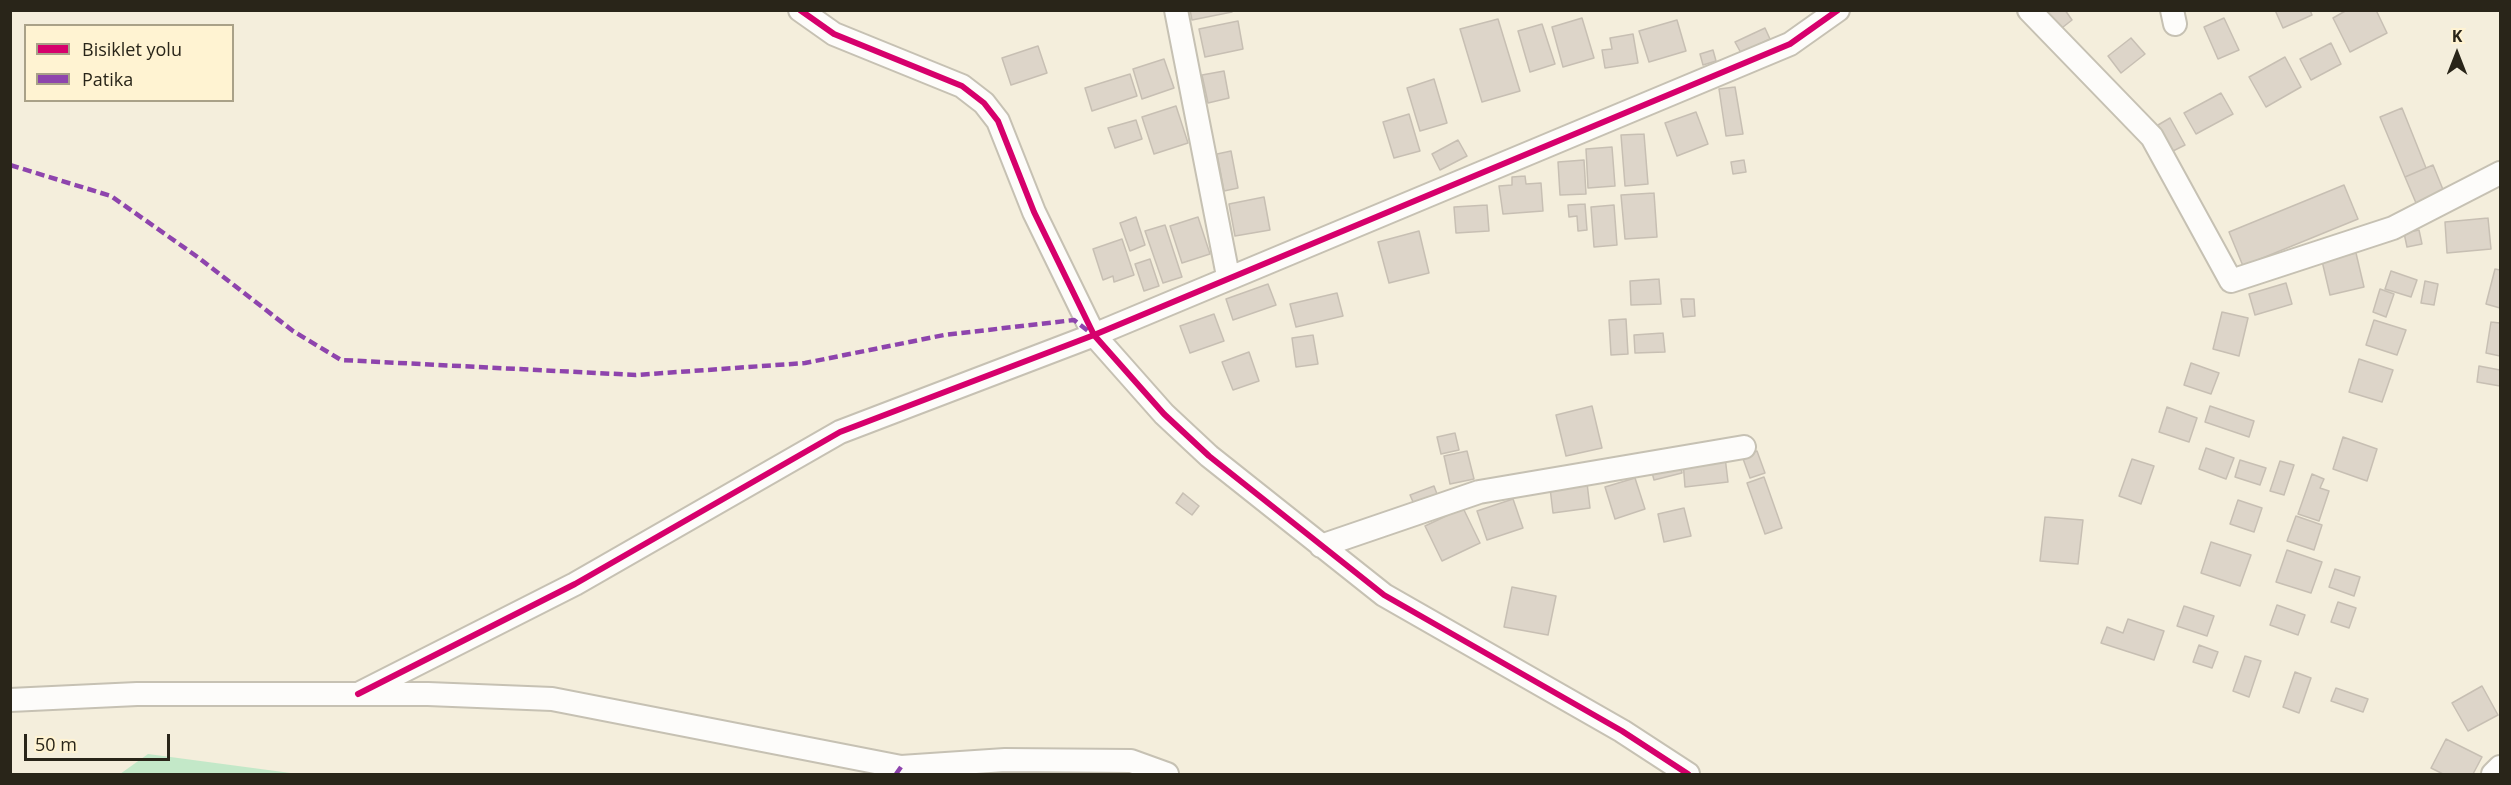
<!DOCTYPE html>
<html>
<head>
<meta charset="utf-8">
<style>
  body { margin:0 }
  #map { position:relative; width:2511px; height:785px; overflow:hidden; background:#f4eedc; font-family:"Open Sans",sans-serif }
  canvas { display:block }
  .frame { position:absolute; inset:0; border:12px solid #292519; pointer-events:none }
  .legend { position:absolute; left:24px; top:24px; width:210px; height:78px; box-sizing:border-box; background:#fff3d2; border:2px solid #a9a188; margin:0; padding:8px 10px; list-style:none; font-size:18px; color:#292519 }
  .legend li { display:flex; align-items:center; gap:12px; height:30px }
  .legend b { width:30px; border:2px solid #a9a188 }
  .north { position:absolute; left:2427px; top:24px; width:60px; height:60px; -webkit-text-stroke:4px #fff3d2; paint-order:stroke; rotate:0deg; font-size:16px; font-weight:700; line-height:24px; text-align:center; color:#292519 }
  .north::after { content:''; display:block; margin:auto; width:21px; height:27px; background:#292519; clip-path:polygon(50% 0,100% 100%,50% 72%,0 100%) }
  .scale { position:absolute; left:24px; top:734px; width:146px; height:27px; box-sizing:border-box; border:3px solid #292519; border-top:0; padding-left:8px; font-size:18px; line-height:21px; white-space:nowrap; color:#292519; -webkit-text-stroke:4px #fff3d2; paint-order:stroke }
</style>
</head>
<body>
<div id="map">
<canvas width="2511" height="785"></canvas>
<div class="frame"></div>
<ul class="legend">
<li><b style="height:8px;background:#d6006c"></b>Bisiklet yolu</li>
<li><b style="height:8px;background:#8e44ad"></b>Patika</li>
</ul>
<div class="north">K</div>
<div class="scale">50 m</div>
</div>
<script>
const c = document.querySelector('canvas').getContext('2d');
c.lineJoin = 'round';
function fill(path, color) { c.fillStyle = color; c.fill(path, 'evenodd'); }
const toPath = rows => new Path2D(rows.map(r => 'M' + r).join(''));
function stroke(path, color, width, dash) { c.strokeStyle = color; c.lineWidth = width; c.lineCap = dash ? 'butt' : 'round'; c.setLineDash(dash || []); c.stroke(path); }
fill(toPath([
  [148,754,298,774,120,774]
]), '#c3e8c8');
const building = toPath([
  [1190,10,1232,10,1232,12,1192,20,1190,10],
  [2041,10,2065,10,2072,20,2058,31,2041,10],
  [2275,10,2310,10,2312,15,2283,28,2275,10],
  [2347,10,2376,10,2387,33,2350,52,2333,18,2347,10],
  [1582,18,1594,58,1563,67,1552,27,1582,18],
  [2224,18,2239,50,2218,59,2204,27,2224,18],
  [1498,19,1520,91,1482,102,1460,29,1498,19],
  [1677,20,1686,51,1649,62,1639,31,1677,20],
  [1238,21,1243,49,1205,57,1199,29,1238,21],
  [1542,24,1555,64,1530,72,1518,31,1542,24],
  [1765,28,1770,39,1741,53,1735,42,1765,28],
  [1633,34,1638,63,1605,68,1602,50,1612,49,1610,38,1633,34],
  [2131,38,2145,54,2121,73,2108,56,2131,38],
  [2331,43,2341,64,2311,80,2300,59,2331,43],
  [1038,46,1047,73,1011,85,1002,58,1038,46],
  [1713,50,1716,61,1703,65,1700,54,1713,50],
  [2285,57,2301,87,2266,107,2249,77,2285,57],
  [1164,59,1174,88,1142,99,1133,69,1164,59],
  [1224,71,1229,98,1208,103,1202,75,1224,71],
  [1130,74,1137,96,1092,111,1085,88,1130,74],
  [1434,79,1447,123,1420,131,1407,88,1434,79],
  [1735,87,1743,134,1726,136,1719,89,1735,87],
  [2221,93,2233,114,2196,134,2184,113,2221,93],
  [1176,106,1188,143,1154,154,1142,117,1176,106],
  [2402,108,2426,168,2405,177,2380,117,2402,108],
  [1696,112,1708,144,1677,156,1665,123,1696,112],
  [1409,114,1420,151,1394,158,1383,122,1409,114],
  [2170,118,2185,145,2173,151,2158,125,2170,118],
  [1136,120,1142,139,1115,148,1108,128,1136,120],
  [1644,134,1648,184,1625,186,1621,135,1644,134],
  [1458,140,1467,156,1440,170,1432,154,1458,140],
  [1612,147,1615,186,1588,188,1586,149,1612,147],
  [1231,151,1238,188,1224,191,1217,154,1231,151],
  [1584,160,1586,194,1560,195,1558,162,1584,160],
  [1744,160,1746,172,1733,174,1731,162,1744,160],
  [2433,165,2444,192,2416,203,2405,177,2433,165],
  [1525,176,1526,184,1541,183,1543,211,1503,214,1499,186,1512,185,1512,177,1525,176],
  [2344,185,2358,219,2243,266,2229,232,2344,185],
  [1654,193,1657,237,1625,239,1621,195,1654,193],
  [1264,197,1270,230,1235,236,1229,204,1264,197],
  [1585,204,1587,230,1578,231,1577,216,1569,217,1568,205,1585,204],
  [1487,205,1489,231,1456,233,1454,207,1487,205],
  [1614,205,1617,245,1594,247,1591,207,1614,205],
  [1136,217,1145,245,1130,251,1120,223,1136,217],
  [1198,217,1210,254,1182,263,1170,226,1198,217],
  [2488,218,2491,249,2447,253,2445,222,2488,218],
  [1165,225,1182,277,1163,283,1145,231,1165,225],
  [2419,230,2422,244,2407,247,2404,233,2419,230],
  [1419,231,1429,273,1389,283,1378,242,1419,231],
  [1122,239,1134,275,1114,282,1113,276,1103,280,1093,249,1122,239],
  [2356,253,2364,287,2330,295,2322,261,2356,253],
  [1150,259,1159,286,1144,291,1135,264,1150,259],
  [2495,269,2500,270,2500,308,2486,304,2495,269],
  [2391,271,2417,280,2411,297,2385,289,2391,271],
  [1659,279,1661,304,1631,305,1630,281,1659,279],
  [2425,281,2438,284,2434,305,2421,303,2425,281],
  [2286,283,2292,304,2255,315,2249,294,2286,283],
  [1268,284,1276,305,1233,320,1226,299,1268,284],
  [2380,289,2394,294,2386,317,2373,312,2380,289],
  [1337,293,1343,316,1296,327,1290,304,1337,293],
  [1681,299,1694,299,1695,316,1683,317,1681,299],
  [2222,312,2248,318,2239,356,2213,349,2222,312],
  [1214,314,1224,341,1190,353,1180,326,1214,314],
  [1626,319,1628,354,1611,355,1609,320,1626,319],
  [2374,320,2406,330,2397,355,2366,345,2374,320],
  [2491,322,2500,323,2500,356,2486,353,2491,322],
  [1663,333,1665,352,1635,353,1634,335,1663,333],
  [1313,335,1318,364,1296,367,1292,338,1313,335],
  [1249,352,1259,381,1233,390,1222,362,1249,352],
  [2359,359,2393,370,2382,402,2349,392,2359,359],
  [2191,363,2219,373,2211,394,2184,385,2191,363],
  [2479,366,2500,370,2500,386,2477,382,2479,366],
  [1592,406,1602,448,1566,456,1556,415,1592,406],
  [2210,406,2254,421,2249,437,2205,422,2210,406],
  [2167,407,2197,418,2189,442,2159,432,2167,407],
  [1455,433,1459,450,1441,454,1437,437,1455,433],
  [2343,437,2377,449,2367,481,2333,469,2343,437],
  [2206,448,2234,458,2226,479,2199,469,2206,448],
  [1467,451,1474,479,1450,484,1444,456,1467,451],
  [1757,451,1765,473,1750,478,1742,456,1757,451],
  [1725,457,1728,482,1685,487,1683,461,1725,457],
  [1679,459,1682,473,1654,480,1650,465,1679,459],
  [2132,459,2154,466,2141,504,2119,496,2132,459],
  [2240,460,2266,468,2260,485,2235,477,2240,460],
  [2280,461,2294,465,2284,495,2270,491,2280,461],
  [2312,474,2324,479,2320,488,2329,491,2319,521,2298,514,2312,474],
  [1764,477,1782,528,1765,534,1747,483,1764,477],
  [1635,478,1645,509,1615,519,1605,487,1635,478],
  [1587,483,1590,508,1553,513,1550,488,1587,483],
  [1434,486,1440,502,1417,511,1410,495,1434,486],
  [1183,493,1199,506,1192,515,1176,503,1183,493],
  [1513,499,1523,528,1487,540,1477,511,1513,499],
  [2238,500,2262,508,2254,532,2230,524,2238,500],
  [1463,508,1480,543,1442,561,1425,526,1463,508],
  [1684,508,1691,536,1664,542,1658,514,1684,508],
  [2296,516,2322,525,2314,550,2287,541,2296,516],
  [2045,517,2083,520,2078,564,2040,561,2045,517],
  [2211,542,2251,555,2240,586,2201,573,2211,542],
  [2287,550,2322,562,2311,593,2276,582,2287,550],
  [2335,569,2360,577,2354,596,2329,587,2335,569],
  [1512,587,1556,596,1548,635,1504,627,1512,587],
  [2338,602,2356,608,2349,628,2331,622,2338,602],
  [2277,605,2305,615,2298,635,2270,625,2277,605],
  [2184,606,2214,616,2207,636,2177,626,2184,606],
  [2128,619,2164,631,2154,660,2101,643,2107,627,2123,633,2128,619],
  [2199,645,2218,652,2212,668,2193,662,2199,645],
  [2245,656,2261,661,2249,697,2233,691,2245,656],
  [2295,672,2311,678,2299,713,2283,707,2295,672],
  [2482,686,2498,715,2468,731,2452,703,2482,686],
  [2336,688,2368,699,2363,712,2331,701,2336,688],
  [2446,739,2482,757,2473,774,2443,774,2431,768,2446,739]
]);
fill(building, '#ddd5c9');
stroke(building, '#c7bfb3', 1.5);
const minor = toPath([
  [800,10,834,34,962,86,984,103,998,121,1034,212,1094,335,1164,414,1209,456,1384,595,1622,731,1688,774],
  [1176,10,1228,276],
  [2029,10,2152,137,2231,281,2393,228,2500,173],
  [2172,10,2175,24],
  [1321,546,1479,492,1744,447],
  [358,694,575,584,840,432,1094,335,1790,44,1838,10],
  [10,700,137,694,428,694,552,699,901,767,1005,760,1131,761,1167,774],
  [2493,774,2500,767]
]);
stroke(minor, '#c6c1b3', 26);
stroke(minor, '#fdfcfa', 22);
stroke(toPath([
  [10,165,111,196,199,258,293,331,341,360,636,375,805,363,944,335,1074,320,1088,331],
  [896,774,901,767]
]), '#8e44ad', 4.5, [9, 4.5]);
stroke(toPath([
  [800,10,834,34,962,86,984,103,998,121,1034,212,1094,335,1164,414,1209,456,1384,595,1622,731,1688,774],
  [358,694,575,584,840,432,1094,335,1790,44,1838,10]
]), '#d6006c', 6);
</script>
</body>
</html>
